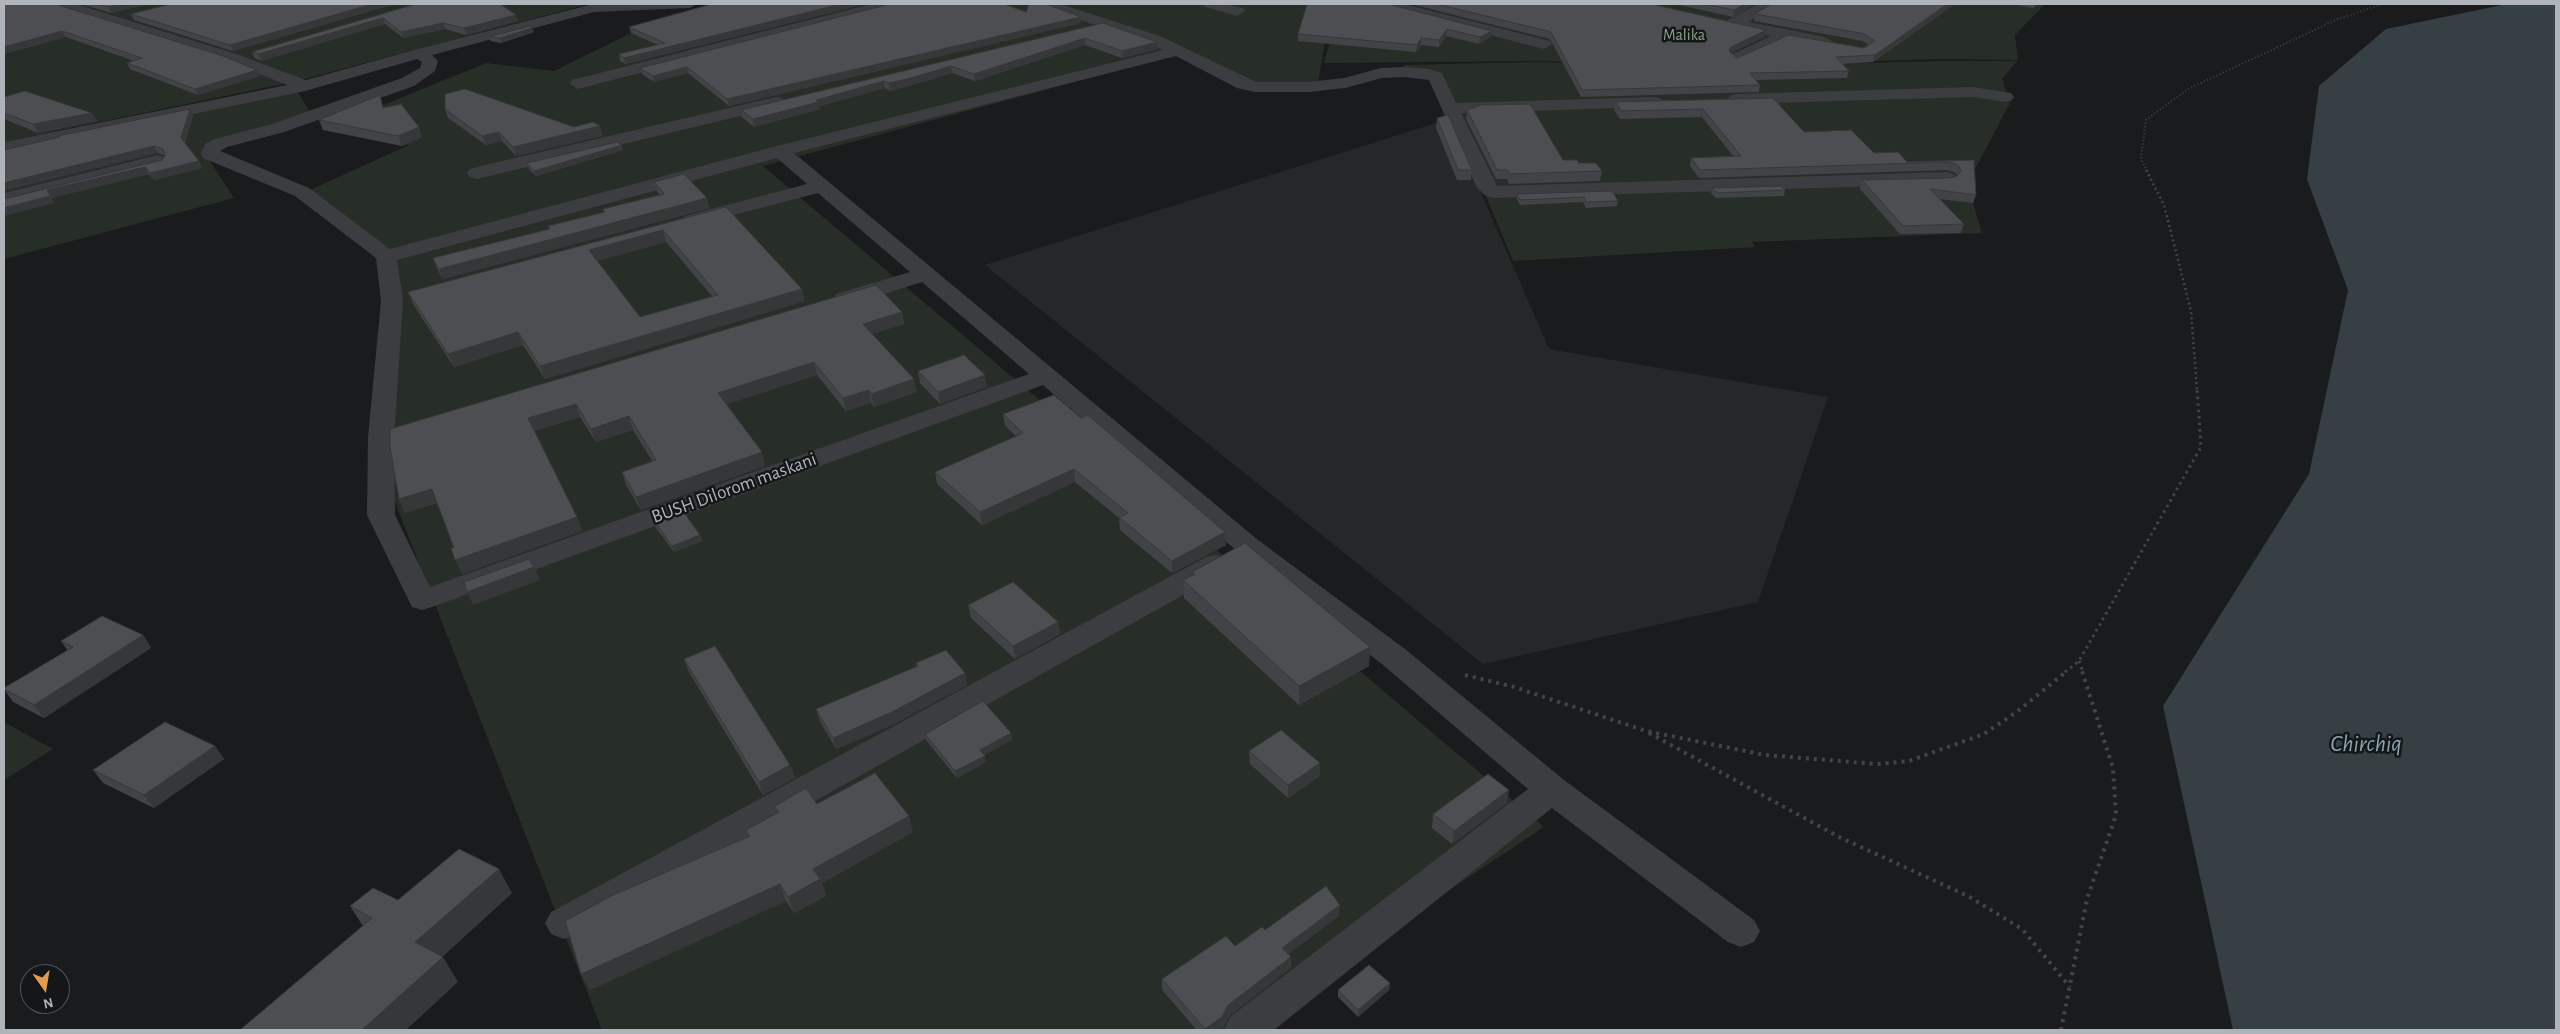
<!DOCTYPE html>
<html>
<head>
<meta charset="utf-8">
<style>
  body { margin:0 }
  #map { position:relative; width:2560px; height:1034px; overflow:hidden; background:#1a1b1c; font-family:"Alegreya Sans",sans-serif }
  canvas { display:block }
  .frame { position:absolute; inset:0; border:5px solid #aeb4ba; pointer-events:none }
  .north { position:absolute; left:20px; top:964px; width:50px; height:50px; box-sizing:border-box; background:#151617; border:1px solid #525558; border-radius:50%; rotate:167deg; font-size:14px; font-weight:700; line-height:20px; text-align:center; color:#aeb4ba }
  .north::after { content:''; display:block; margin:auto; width:18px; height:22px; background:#e09b4f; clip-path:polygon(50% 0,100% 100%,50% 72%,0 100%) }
</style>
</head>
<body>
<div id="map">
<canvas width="2560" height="1034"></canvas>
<div class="frame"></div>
<div class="north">N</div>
</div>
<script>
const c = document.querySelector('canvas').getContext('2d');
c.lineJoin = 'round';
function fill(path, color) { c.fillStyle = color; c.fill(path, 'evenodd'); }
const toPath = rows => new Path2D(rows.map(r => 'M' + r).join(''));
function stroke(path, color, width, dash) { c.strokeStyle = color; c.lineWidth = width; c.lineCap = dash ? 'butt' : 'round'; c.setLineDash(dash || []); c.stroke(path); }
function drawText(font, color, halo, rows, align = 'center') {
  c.font = font + ' "Alegreya Sans",sans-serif'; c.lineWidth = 5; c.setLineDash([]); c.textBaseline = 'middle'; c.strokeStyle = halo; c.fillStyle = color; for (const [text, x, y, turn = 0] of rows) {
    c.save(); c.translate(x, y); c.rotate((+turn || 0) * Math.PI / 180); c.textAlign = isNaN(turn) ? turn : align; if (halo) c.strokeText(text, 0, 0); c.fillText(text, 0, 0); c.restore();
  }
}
fill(toPath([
  [1449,119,1549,349,1828,397,1758,602,1483,664,985,265]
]), '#262729');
fill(toPath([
  [4,4,589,4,293,82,4,142],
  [739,4,1350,4,1327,29,1317,90,1255,92,1182,53,763,166,1544,827,1239,1030,602,1030,373,446,386,261,301,194,409,145,322,130,486,63,554,71,639,29],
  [1356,4,2045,4,2015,35,2018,60,1938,59,1679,67,1539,61,1324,63,1333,31],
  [1941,61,2017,61,2002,79,2010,103,1973,173,1973,203,1982,233,1752,242,1755,247,1513,261,1435,74,1404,72,1404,65,1538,62,1677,68],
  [297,91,315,120,204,152,234,198,4,259,4,152],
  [4,722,53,749,4,780]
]), '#272e27');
fill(toPath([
  [2507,4,2556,4,2556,1030,2233,1030,2163,706,2309,474,2348,290,2307,179,2319,86,2386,29]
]), '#353f44');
stroke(toPath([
  [2147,171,2141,159,2146,120,2188,89,2338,19,2383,4]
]), '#424448', 2, [1, 2.5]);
stroke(toPath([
  [2146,170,2164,205,2191,311,2197,390]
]), '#424448', 2.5, [2, 3]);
stroke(toPath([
  [2079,661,2083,672],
  [2065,672,2079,661,2201,447,2197,389]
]), '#424448', 3, [2.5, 4]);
stroke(toPath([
  [1465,675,1514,687,1646,731,1765,755,1877,764,1909,761,1984,734,2018,711,2067,671],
  [1649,733,1839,837,1968,896,2022,929,2070,987],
  [2061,1030,2087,899,2116,815,2113,768,2082,671]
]), '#424448', 4, [3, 5]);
fill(toPath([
  [54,4,76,4,239,55,306,80,414,50,593,4,697,4,690,8,594,12,432,55,438,61,435,71,414,86,284,132,227,147,220,151,309,188,390,249,773,147,1163,50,1148,42,1041,7,1039,4,1060,4,1160,36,1256,82,1309,82,1344,78,1381,68,1404,67,1429,69,1442,73,1456,103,1654,97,1660,98,1663,102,1660,106,1654,107,1461,113,1497,186,1947,172,1954,174,1957,178,1954,182,1947,184,1493,198,1486,196,1477,188,1429,80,1404,77,1382,78,1345,88,1309,92,1256,92,1237,88,1176,56,794,153,1258,540,1405,649,1564,780,1754,920,1760,931,1754,942,1741,947,1728,942,1552,808,1274,1030,1224,1030,1230,1017,1528,789,1383,665,1238,552,1043,385,432,607,422,610,412,607,367,515,368,437,381,301,376,258,295,196,203,158,201,154,205,144,215,139,272,124,402,78,420,68,422,62,417,59,305,91,4,153,4,142,287,85,227,61,56,7,54,4],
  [777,158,807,184,685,216,682,220,685,224,692,226,818,193,910,272,836,294,833,299,836,304,844,306,852,304,922,282,1029,374,430,587,395,515,394,437,403,301,397,260,777,158],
  [872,4,896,4,894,7,578,89,570,84,572,80,872,4],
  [1203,4,1226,4,1242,8,1245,11,1237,16,1205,7,1203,4],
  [1380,4,1404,4,1550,41,1552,44,1544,49,1382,7,1380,4],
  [1758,4,1775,4,1749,22,1825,37,1833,42,1825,47,1788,39,1743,61,1731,61,1729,58,1731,55,1771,36,1725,26,1722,23,1758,4],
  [1973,87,2011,93,2014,97,2011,101,2005,102,1973,97,1737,104,1731,103,1728,99,1731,95,1737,94,1973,87],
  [776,97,782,98,785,102,782,106,477,179,470,177,467,173,470,169,477,167,776,97],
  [158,155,165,157,167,161,165,165,4,205,4,193,158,155],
  [1216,555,1226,557,1230,564,1226,571,577,934,564,939,551,934,545,923,551,912,1206,557,1216,555]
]), '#3c3d41');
fill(toPath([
  [4,4,257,70,260,76,198,95,130,69,127,63,134,61,66,37,4,54],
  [81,4,148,4,111,13],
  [171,4,395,4,233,51,134,20,131,14],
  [416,4,518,21,466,35,445,29,403,38,385,24,261,61,255,58,252,52],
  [865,4,626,64,620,61,619,54,658,45,631,33,629,27],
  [1307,4,1492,31,1491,37,1479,44,1446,36,1439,47,1421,45,1416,52,1298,41,1298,34],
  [1411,4,1651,4,1766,30,1764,37,1731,53,1737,58,1864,48,1869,45,1863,41,1754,21,1755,14,1771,4,1955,4,1873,62,1842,64,1849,71,1847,78,1756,80,1760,85,1759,92,1581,97,1550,39],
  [1675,4,1755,4,1733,17],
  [2013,4,2037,4,2033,8],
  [1026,12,1081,23,729,106,688,73,654,82,642,74,640,68],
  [1103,23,1157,42,1158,49,1122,58,1085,45,975,81,952,73,909,86,890,91,885,88,820,106,820,109,754,127,742,117,741,110],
  [534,32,501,43,491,41,489,37],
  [4,97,97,121,38,133,4,119],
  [1773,98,1804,132,1907,162,1974,160,1976,195,1973,203,1939,199,1964,224,1961,233,1900,234,1860,189,1862,180,1950,178,1957,176,1956,173,1947,170,1699,178,1690,166,1691,158,1733,156,1702,117,1620,119,1614,110,1616,102],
  [384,107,419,127,422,137,402,146,323,130,319,120],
  [445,109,574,127,600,126,602,136,516,156,502,141,486,145,448,118],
  [1467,110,1563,160,1579,163,1602,171,1600,181,1509,184,1507,179,1496,179,1466,119],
  [193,116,185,143,199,161,202,168,154,180,149,174,51,198,54,203,4,199,162,160,165,156,158,153,59,137,58,136],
  [1437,118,1472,170,1471,180,1457,180,1436,128],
  [623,150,536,176,529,169,527,163],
  [654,182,710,208,443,279,437,269,433,258,549,229,548,226,604,212,603,209,660,195,657,192],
  [1712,188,1785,190,1784,196,1716,198,1711,193],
  [1612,191,1618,201,1617,206,1586,208,1583,202,1520,205,1517,199,1517,194],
  [726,207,805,301,545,379,523,345,454,367,413,304,408,292],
  [666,242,712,296,640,317,597,261],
  [902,312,904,324,872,334,917,392,874,407,871,403,846,411,817,375,726,404,765,466,641,510,626,485,622,472,653,462,633,430,596,442,580,417,534,431,577,517,582,531,462,574,454,548,437,503,405,513,399,499,390,447],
  [918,371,987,387,940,404,920,383],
  [1003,414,1226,545,1172,573,1120,530,1119,518,1075,482,982,525,937,484,935,472,1016,436,1005,426],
  [654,521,703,541,674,552,656,528],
  [1192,572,1369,666,1299,705,1184,598,1183,580,1192,575],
  [968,605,1058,622,1060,634,1015,659,971,618],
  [143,635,151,648,44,718,13,702,4,689,4,688,68,651,61,641],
  [684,659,790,765,795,778,763,795,689,672],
  [916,663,965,673,967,685,894,724,836,749,820,721,816,709,916,667],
  [1011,733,1012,740,984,755,986,762,957,778,926,740,925,734],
  [215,746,224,759,154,808,103,783,93,770],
  [1249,751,1320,763,1320,776,1288,798,1250,764],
  [1507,803,1452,844,1432,828,1433,814],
  [817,804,913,832,822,883,826,896,794,913,786,901,590,990,581,974,748,837,746,830,777,813,775,806],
  [512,893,442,957,458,982,363,926,350,906,398,900],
  [1339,916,1288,954,1291,968,1229,1016,1223,1028,1220,1030,1197,1030,1162,990,1162,979,1235,946,1265,930],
  [1390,983,1389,990,1358,1017,1338,997,1338,990]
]), '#414346');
fill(toPath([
  [121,4,148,4,111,13,108,7],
  [372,4,395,4,233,51,230,45],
  [841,4,865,4,626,64,624,58],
  [1745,4,1755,4,1733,17,1734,10],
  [1947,4,1955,4,1873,62,1875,55],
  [516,15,518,21,466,35,464,28],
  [1081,17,1081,23,729,106,727,99],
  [383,18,385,24,261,61,258,54],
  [443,23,445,29,403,38,401,32],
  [532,28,534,32,501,43,500,38],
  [1447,29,1446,36,1439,47,1439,40],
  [1766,30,1764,37,1729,54,1729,51,1731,47],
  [62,31,66,37,4,54,4,47],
  [1492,31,1491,37,1479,44,1480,37],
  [1085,38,1085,45,975,81,974,74],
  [1421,38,1421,45,1416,52,1417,45],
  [1157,42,1158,49,1122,58,1122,51],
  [951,66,952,73,909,86,890,91,889,83],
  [687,67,688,73,654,82,653,76],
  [257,70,260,76,198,95,195,89],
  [884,81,885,88,820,106,820,109,754,127,753,119,816,100],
  [190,109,193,116,184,145,181,138],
  [92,113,97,121,38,133,33,124],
  [600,126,602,136,516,156,513,147],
  [419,127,422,137,402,146,398,136],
  [499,132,502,141,486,145,482,136],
  [622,145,623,150,536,176,534,171],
  [154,146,158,153,4,191,4,183],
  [199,161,202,168,154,180,150,173],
  [145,167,149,174,51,198,54,203,4,216,4,208,47,190],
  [707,198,710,208,443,279,439,269],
  [663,230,666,242,593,262,589,250],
  [802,289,805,301,545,379,540,366],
  [902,312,904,324,865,336,863,324],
  [518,332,523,345,454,367,448,354],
  [814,362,817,375,722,406,718,393],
  [985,375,987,387,940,404,938,392],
  [914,379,917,392,874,407,871,394],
  [869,390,871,403,846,411,843,398],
  [576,404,580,417,533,431,528,418],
  [629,416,633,430,596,442,591,429],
  [762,452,765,466,641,510,636,497],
  [1074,469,1075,482,982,525,980,512],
  [432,489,439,502,405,513,399,499],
  [577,517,582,531,462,574,455,560],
  [1225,532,1226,545,1172,573,1172,561],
  [700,535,703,541,674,552,672,546],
  [534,567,540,580,473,605,467,592],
  [1058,622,1060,634,1015,659,1013,646],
  [143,635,151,648,44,718,34,705],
  [1370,647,1369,666,1299,705,1299,686],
  [965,673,967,685,894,724,836,749,833,738],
  [1011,733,1012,740,981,756,980,750],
  [215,746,224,759,154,808,144,795],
  [985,756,986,762,957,778,955,771],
  [1320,763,1320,776,1288,798,1288,785],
  [790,765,795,778,763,795,759,782],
  [1509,790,1507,803,1452,844,1454,831],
  [909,816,913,832,822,883,826,896,794,913,788,897,813,869],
  [499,869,512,893,430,967,415,942],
  [780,884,786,901,590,990,581,974],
  [1340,905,1339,916,1282,959,1282,948],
  [443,957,458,982,406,1030,362,1030],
  [1291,957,1291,968,1229,1016,1223,1028,1220,1030,1205,1030,1205,1029,1228,1005],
  [1390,983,1389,990,1358,1017,1358,1010]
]), '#353739');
const building = toPath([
  [4,4,55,4,223,56,257,70,195,89,127,63,142,58,62,31,4,47,4,4],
  [98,4,121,4,108,7,98,4],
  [171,4,372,4,230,45,131,14,171,4],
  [416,4,500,4,516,15,464,28,443,23,401,32,383,18,258,54,252,52,416,4],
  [712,4,841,4,624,58,619,54,665,43,629,27,712,4],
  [890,4,1004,4,1026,12,1029,4,1046,4,1081,17,727,99,687,67,653,76,640,68,890,4],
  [1307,4,1388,4,1492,31,1480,37,1447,29,1439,40,1421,38,1417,45,1298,34,1307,4],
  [1437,4,1651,4,1766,30,1731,47,1729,51,1737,58,1789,35,1864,48,1875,41,1865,34,1755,14,1771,4,1947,4,1875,55,1836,57,1849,71,1750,73,1760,85,1582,90,1551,32,1437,4],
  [1705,4,1745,4,1734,10,1705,4],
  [1103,23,1157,42,1122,51,1085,38,974,74,951,66,907,79,889,83,884,81,816,100,819,102,753,119,741,110,1103,23],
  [530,26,532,28,500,38,489,37,530,26],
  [465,89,574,127,593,122,600,126,513,147,499,132,482,136,445,109,445,94,465,89],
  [25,91,92,113,33,124,4,113,4,97,25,91],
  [380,95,383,108,401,104,419,127,398,136,319,120,380,95],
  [1773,98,1804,132,1851,130,1874,153,1898,152,1907,162,1974,160,1976,195,1930,189,1964,224,1903,226,1862,180,1950,178,1957,176,1961,171,1958,165,1949,162,1700,170,1691,158,1741,156,1703,109,1621,111,1616,102,1773,98],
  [1530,104,1563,160,1577,160,1579,163,1596,163,1602,171,1510,174,1508,170,1497,170,1467,110,1481,105,1530,104],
  [190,109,181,138,199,161,150,173,145,167,47,190,50,196,4,208,4,199,162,160,165,155,163,149,154,146,4,183,4,150,60,137,58,136,190,109],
  [1448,115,1472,170,1458,170,1437,118,1448,115],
  [617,142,622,145,534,171,527,163,617,142],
  [684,174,707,198,439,269,433,258,550,229,548,226,605,212,603,209,664,194,654,182,684,174],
  [1781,186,1785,190,1717,193,1712,188,1781,186],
  [1612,191,1618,201,1587,202,1584,197,1520,200,1517,194,1612,191],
  [726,207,802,289,540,366,518,332,448,354,408,292,726,207],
  [663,230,718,295,640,317,589,250,663,230],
  [876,285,902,312,863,324,914,379,871,394,869,390,843,398,814,362,718,393,762,452,636,497,622,472,656,460,629,416,591,429,576,404,528,418,577,517,455,560,451,548,454,548,432,489,399,499,390,447,390,429,876,285],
  [964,355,985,375,938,392,918,371,964,355],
  [1054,395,1081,418,1088,415,1225,532,1172,561,1119,517,1128,513,1074,469,980,512,935,472,1023,433,1003,414,1054,395],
  [683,511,700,535,672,546,654,521,683,511],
  [1245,543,1370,647,1299,686,1183,580,1195,574,1192,572,1245,543],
  [529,559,534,567,467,592,464,582,529,559],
  [1013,582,1058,622,1013,646,968,605,1013,582],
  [102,616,143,635,34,705,4,689,4,688,73,647,61,641,102,616],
  [715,646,790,765,759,782,684,659,715,646],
  [946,650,965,673,892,712,833,738,816,709,918,666,916,663,946,650],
  [983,701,1011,733,980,750,985,756,955,771,925,734,983,701],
  [165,722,215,746,144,795,93,770,165,722],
  [1281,730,1320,763,1288,785,1249,751,1281,730],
  [875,773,909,816,813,869,820,879,788,897,780,884,581,974,565,921,611,896,750,836,746,830,779,812,775,806,806,788,817,804,875,773],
  [1488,774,1509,790,1454,831,1433,814,1488,774],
  [459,849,499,869,415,942,443,957,362,1030,240,1030,372,918,350,906,373,888,398,900,459,849],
  [1326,886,1340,905,1282,948,1291,957,1228,1005,1222,1017,1205,1029,1162,979,1226,936,1235,946,1262,927,1265,930,1326,886],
  [1369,965,1390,983,1358,1010,1338,990,1369,965]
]);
fill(building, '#4c4e51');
stroke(building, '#353739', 1);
drawText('16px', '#8aa388', '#151617', [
  ["Malika",1684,35]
]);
drawText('19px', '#aeb4ba', '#151617', [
  ["BUSH Dilorom maskani",734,488,-20]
]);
drawText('italic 24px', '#8aa4b1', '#151617', [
  ["Chirchiq",2366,744]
]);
</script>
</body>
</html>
